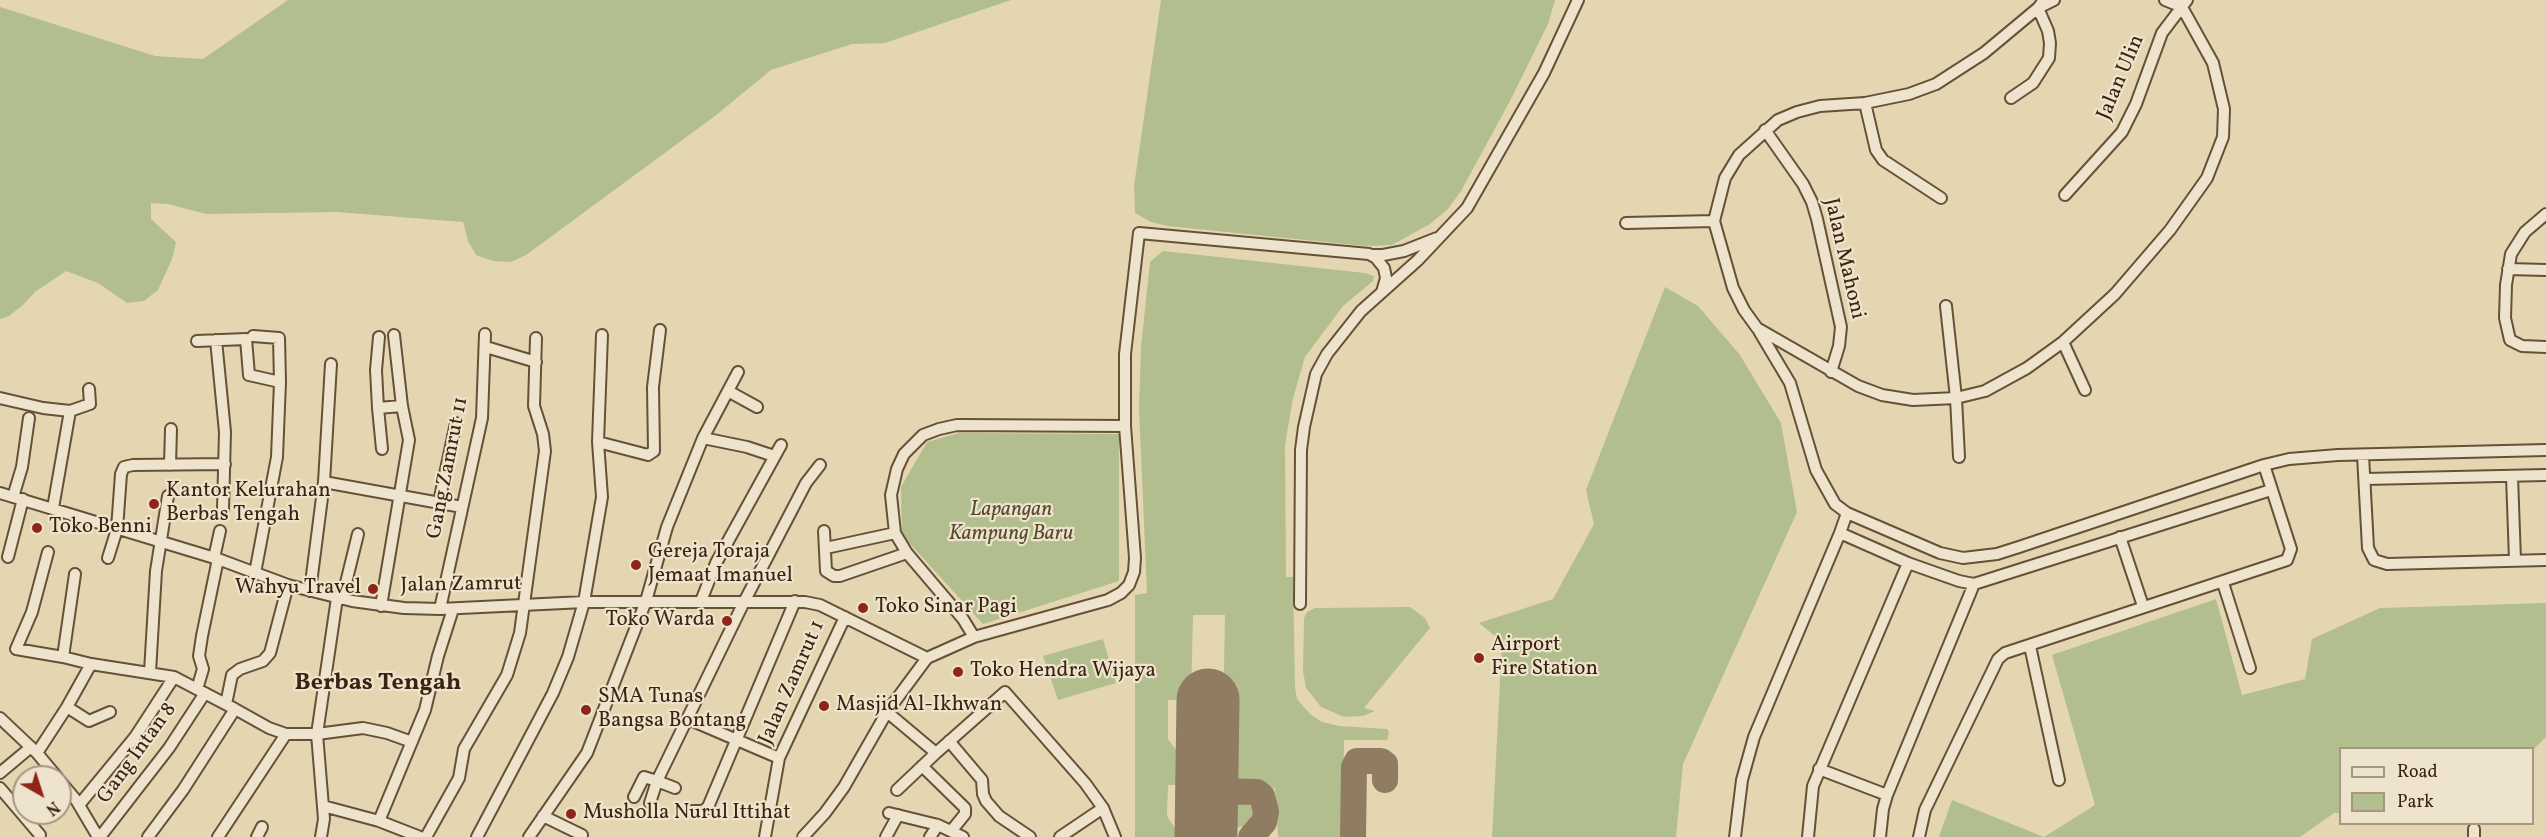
<!DOCTYPE html>
<html>
<head>
<meta charset="utf-8">
<style>
  body { margin:0 }
  #map { position:relative; width:2546px; height:837px; overflow:hidden; background:#e5d6b2; font-family:Vollkorn,serif }
  canvas { display:block }
  .legend { position:absolute; left:2339px; top:747px; width:195px; height:78px; box-sizing:border-box; background:#eee4cd; border:2px solid #a69782; margin:0; padding:8px 10px; list-style:none; font-size:18px; color:#3b2311 }
  .legend li { display:flex; align-items:center; gap:12px; height:30px }
  .legend b { width:30px; border:2px solid #a69782 }
  .north { position:absolute; left:12px; top:765px; width:60px; height:60px; box-sizing:border-box; background:#eee4cd; border:2px solid #a69782; border-radius:50%; rotate:141deg; font-size:16px; font-weight:700; line-height:24px; text-align:center; color:#3b2311 }
  .north::after { content:''; display:block; margin:auto; width:21px; height:27px; background:#8f2418; clip-path:polygon(50% 0,100% 100%,50% 72%,0 100%) }
</style>
</head>
<body>
<div id="map">
<canvas width="2546" height="837"></canvas>
<ul class="legend">
<li><b style="height:8px;background:#eee4cd"></b>Road</li>
<li><b style="height:16px;background:#b2be8e"></b>Park</li>
</ul>
<div class="north">N</div>
</div>
<script>
const c = document.querySelector('canvas').getContext('2d');
c.lineJoin = 'round';
function fill(path, color) { c.fillStyle = color; c.fill(path, 'evenodd'); }
const toPath = rows => new Path2D(rows.map(r => 'M' + r).join(''));
function stroke(path, color, width, dash) { c.strokeStyle = color; c.lineWidth = width; c.lineCap = dash ? 'butt' : 'round'; c.setLineDash(dash || []); c.stroke(path); }
function drawText(font, color, halo, rows, align = 'center') {
  c.font = font + ' Vollkorn,serif'; c.lineWidth = 4.5; c.setLineDash([]); c.textBaseline = 'middle'; c.strokeStyle = halo; c.fillStyle = color; for (const [text, x, y, turn = 0] of rows) {
    c.save(); c.translate(x, y); c.rotate((+turn || 0) * Math.PI / 180); c.textAlign = isNaN(turn) ? turn : align; if (halo) c.strokeText(text, 0, 0); c.fillText(text, 0, 0); c.restore();
  }
}
fill(toPath([
  [288,0,1011,0,885,43,852,44,771,70,715,116,526,255,511,262,493,261,476,255,468,241,463,222,337,212,206,214,168,204,151,203,151,219,176,242,172,259,158,290,144,301,127,303,98,283,66,271,35,292,23,305,9,316,0,319,0,7,155,56,203,59],
  [1161,0,1555,0,1548,24,1510,101,1461,191,1448,209,1430,224,1392,245,1365,246,1167,226,1151,222,1135,213,1134,186],
  [1163,251,1365,273,1374,276,1373,281,1343,306,1305,357,1293,398,1285,445,1286,577,1293,577,1295,687,1297,699,1310,714,1322,722,1339,726,1387,729,1389,733,1387,740,1344,740,1343,837,1278,837,1275,789,1263,781,1222,780,1225,615,1193,615,1191,700,1168,700,1168,739,1192,771,1190,785,1168,785,1167,816,1181,837,1135,837,1135,595,1147,593,1139,408,1141,347,1150,262],
  [1665,287,1698,306,1740,355,1781,423,1797,512,1683,764,1676,837,1492,837,1502,642,1479,623,1553,599,1594,524,1586,490],
  [959,433,1119,434,1119,581,983,624,902,535,901,487,927,442],
  [2216,599,2242,695,2305,679,2312,639,2380,608,2546,603,2546,737,2533,750,2340,748,2340,813,2334,813,2300,837,1939,837,1952,800,2044,837,2095,805,2052,655],
  [1410,607,1425,618,1430,628,1364,708,1375,711,1363,716,1344,717,1321,707,1306,688,1303,671,1304,618,1307,612,1315,608],
  [1103,639,1116,683,1058,700,1043,656],
  '1225 813a14 14 0 1 1 28 0a14 14 0 1 1-28 0Z'
]), '#b2be8e');
stroke(toPath([
  [1206,791,1257,792,1262,796,1266,812,1264,822,1251,837],
  [1353,837,1354,767,1357,761,1381,761,1385,764,1385,780]
]), '#907c62', 26);
stroke(toPath([
  [1206,837,1208,700]
]), '#907c62', 63);
const street = toPath([
  [2044,0,2038,8,1984,53,1936,84,1909,94,1865,103,1820,106,1797,112,1778,120,1739,155,1725,178,1714,221,1733,288,1744,310,1757,328,1858,386,1882,395,1913,400,1956,398,1985,391,2027,368,2063,342,2115,294,2170,230,2207,178,2223,137,2224,109,2213,63,2178,0],
  [2165,0,2180,6],
  [2038,8,2054,0],
  [2011,98,2033,83,2049,58,2050,43,2048,31,2038,8],
  [1865,103,1876,150,1883,160,1941,198],
  [1765,130,1803,184,1812,202,1817,219,1841,327,1839,346,1831,372],
  [2065,195,2122,132,2136,104,2162,33,2187,0],
  [2546,214,2525,232,2511,254,2506,285,2505,318,2510,340,2522,346,2546,347],
  [1626,223,1714,221],
  [1371,255,1383,255,1404,251,1437,238],
  [2508,269,2546,270],
  [1946,306,1956,398,1959,457],
  [1759,331,1790,383,1816,470,1835,504,1847,513,1940,553,1963,558,1997,554,2019,547,2264,465,2289,459,2338,455,2546,450],
  [253,336,279,338,280,382],
  [216,340,225,432,223,509],
  [197,341,246,339,249,375,280,382,277,457,255,573],
  [2063,342,2085,390],
  [486,347,536,362],
  [728,391,757,407],
  [0,398,43,408,70,411,90,404,89,389],
  [378,408,376,370,379,337],
  [703,438,747,447,774,456],
  [598,442,648,455,654,451,653,387,660,330],
  [382,449,378,408,402,406],
  [2363,455,2368,548,2374,560,2387,564,2546,560],
  [170,465,171,429],
  [2512,476,2515,560],
  [2365,479,2546,475],
  [324,482,462,507],
  [0,493,218,559,288,585,352,601,404,608,440,609,584,602,805,602,820,605,927,658],
  [13,497,22,467,29,418],
  [439,502,456,423],
  [53,508,70,411],
  [1847,513,1840,533,1908,563,1959,581,1974,584,2271,490],
  [824,531,826,571,834,576,840,576,907,553],
  [2120,537,2143,606],
  [826,548,895,533],
  [48,552,32,612,16,649,63,657,91,664,174,677,235,709],
  [8,557,23,499],
  [108,558,117,529,121,474,124,467,133,465,225,464],
  [214,558,220,531],
  [2223,583,2250,668],
  [310,591,324,482,331,364],
  [342,599,358,534],
  [701,601,716,563,781,445],
  [1300,604,1301,450,1304,427,1316,374,1327,354,1361,311,1418,260,1467,208,1544,73,1578,0],
  [381,606,409,440,402,406,394,335],
  [440,609,482,418,485,334],
  [974,637,963,619,907,553,895,533,891,495,897,469,904,454,923,435,939,429,957,425,1125,426],
  [2030,646,2059,780],
  [63,657,75,574],
  [150,672,156,571,168,496],
  [197,689,203,669,199,656,202,636,218,559],
  [226,704,232,675,240,669,263,661,270,653,288,585],
  [67,707,89,721,110,712],
  [887,712,936,753,1005,692,1085,783,1103,808],
  [0,718,37,753,57,777],
  [688,719,779,758],
  [949,741,982,780,983,794,986,801,999,816,1030,837],
  [37,753,67,707,91,664],
  [922,766,965,808,965,814,952,830],
  [1819,769,1887,795],
  [0,773,31,747],
  [60,781,76,800,98,837],
  [0,788,40,835],
  [897,790,936,753],
  [634,797,644,777,657,781,744,602,806,483,820,465],
  [650,803,657,781,675,788],
  [79,805,135,737,174,677],
  [323,806,379,821,420,837],
  [689,811,703,811,708,807,795,601],
  [889,813,938,825],
  [543,816,582,835],
  [379,821,425,710,438,656,453,609],
  [100,837,169,748,205,693],
  [148,837,183,790,235,709,269,728,286,734,317,734,363,728,387,733,412,742],
  [218,837,286,734],
  [257,837,262,827],
  [321,837,324,819,317,734,337,598],
  [426,837,459,778,464,749,507,675,520,633,545,451,543,434,534,406,536,338],
  [477,837,553,693,568,657,584,602,602,497,598,442,602,335],
  [529,837,587,753,646,601,667,527,703,438,738,372],
  [765,837,779,758,845,617],
  [803,837,825,813,844,787,887,712,927,658,974,637,1108,600,1121,593,1129,585,1134,572,1135,558,1125,426,1125,354,1139,233,1369,254,1376,258,1384,268,1386,278,1382,292],
  [886,837,898,815],
  [930,837,938,825,963,837],
  [1060,837,1103,808,1115,837],
  [1735,837,1742,780,1754,737,1840,533],
  [1808,837,1813,786,1908,563],
  [1880,837,1883,809,1887,795,1974,584],
  [1919,837,1925,810,1998,659,2005,653,2287,560,2291,549,2264,465],
  [2474,837,2474,829]
]);
stroke(street, '#665039', 14);
stroke(street, '#eee4cd', 10);
for (const [x, y, r, color] of [
  [154,504,6,"#8f2418"],
  [37,528,6,"#8f2418"],
  [636,565,6,"#8f2418"],
  [373,589,6,"#8f2418"],
  [863,608,6,"#8f2418"],
  [727,621,6,"#8f2418"],
  [1479,658,6,"#8f2418"],
  [958,672,6,"#8f2418"],
  [824,706,6,"#8f2418"],
  [586,710,6,"#8f2418"],
  [571,814,6,"#8f2418"]
]) { const dot = new Path2D(); dot.arc(x, y, r, 0, 2 * Math.PI); c.fillStyle = color; c.fill(dot); stroke(dot, '#eee4cd', 2); }
drawText('21px', '#3b2311', '#eee4cd', [
  ["Jalan Ulin",2122,78,-67],
  ["Jalan Mahoni",1843,259,77],
  ["Gang Zamrut 11",449,468,-79],
  ["Jalan Zamrut",461,586,-1],
  ["Jalan Zamrut 1",793,683,-66],
  ["Gang Intan 8",138,754,-54]
]);
drawText('21px', '#3b2311', '#eee4cd', [
  ["Kantor Kelurahan",166,492],
  ["Berbas Tengah",166,516],
  ["Toko Benni",49,528],
  ["Gereja Toraja",648,553],
  ["Jemaat Imanuel",648,577],
  ["Wahyu Travel",361,589,"right"],
  ["Toko Sinar Pagi",875,608],
  ["Toko Warda",715,621,"right"],
  ["Airport",1491,646],
  ["Fire Station",1491,670],
  ["Toko Hendra Wijaya",970,672],
  ["SMA Tunas",598,698],
  ["Bangsa Bontang",598,722],
  ["Masjid Al-Ikhwan",836,706],
  ["Musholla Nurul Ittihat",583,814]
], 'left');
drawText('italic 21px', '#594a30', '#eee4cd', [
  ["Lapangan",1011,511],
  ["Kampung Baru",1011,535]
]);
drawText('bold 24px', '#3b2311', '#eee4cd', [
  ["Berbas Tengah",378,685]
]);
</script>
</body>
</html>
